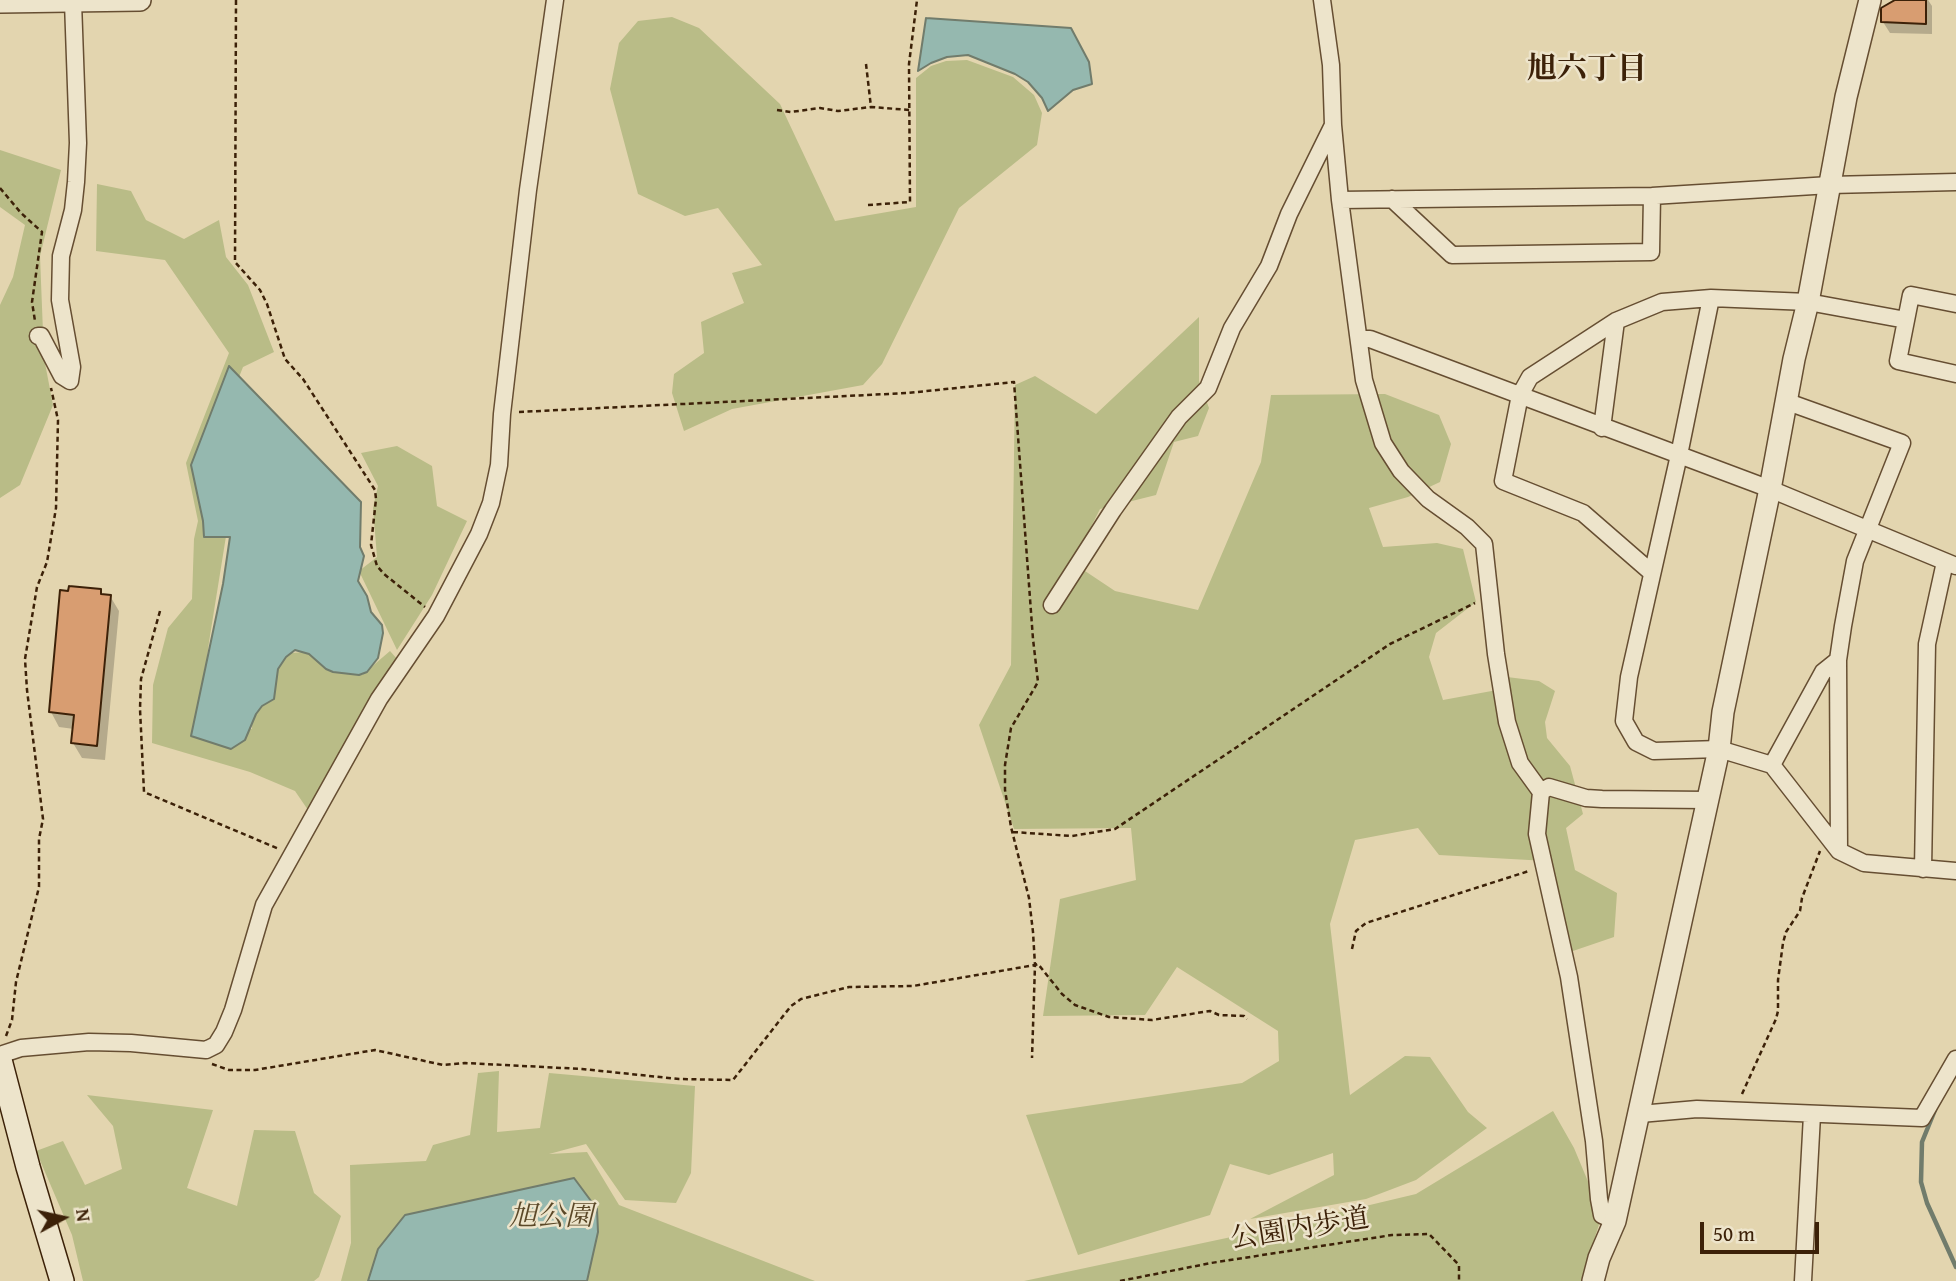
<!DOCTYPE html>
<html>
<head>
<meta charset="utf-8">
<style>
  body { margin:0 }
  #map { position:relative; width:1956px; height:1281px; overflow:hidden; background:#e3d5af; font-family:"Gentium Book Plus",serif }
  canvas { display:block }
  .north { position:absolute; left:28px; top:1183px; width:70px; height:70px; -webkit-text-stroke:5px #ede4cb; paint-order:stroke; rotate:82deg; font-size:19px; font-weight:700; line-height:28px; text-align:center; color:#3c2108 }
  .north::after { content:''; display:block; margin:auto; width:24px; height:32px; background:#3c2108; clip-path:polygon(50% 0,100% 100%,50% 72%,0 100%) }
  .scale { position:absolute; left:1700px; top:1222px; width:119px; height:32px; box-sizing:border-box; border:4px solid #3c2108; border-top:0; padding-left:9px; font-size:21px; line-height:24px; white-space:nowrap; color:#3c2108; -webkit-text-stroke:5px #ede4cb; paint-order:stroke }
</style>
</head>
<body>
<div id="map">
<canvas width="1956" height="1281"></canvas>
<div class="north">N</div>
<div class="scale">50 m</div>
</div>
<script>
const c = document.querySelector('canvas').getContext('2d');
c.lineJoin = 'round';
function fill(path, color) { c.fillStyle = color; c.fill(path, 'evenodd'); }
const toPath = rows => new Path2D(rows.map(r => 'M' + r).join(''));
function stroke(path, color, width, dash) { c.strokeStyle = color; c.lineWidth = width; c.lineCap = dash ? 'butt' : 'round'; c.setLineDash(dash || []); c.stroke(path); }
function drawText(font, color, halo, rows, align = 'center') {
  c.font = font + ' "Gentium Book Plus","Noto Serif JP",serif'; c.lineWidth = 5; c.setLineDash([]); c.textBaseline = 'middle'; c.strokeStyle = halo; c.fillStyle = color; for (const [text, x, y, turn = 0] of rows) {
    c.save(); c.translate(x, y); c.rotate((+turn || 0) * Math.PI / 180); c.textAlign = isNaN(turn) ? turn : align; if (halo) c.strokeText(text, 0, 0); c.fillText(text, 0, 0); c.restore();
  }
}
fill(toPath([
  [672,17,699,28,780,104,835,221,916,207,916,78,931,66,946,61,967,60,1013,77,1034,95,1042,113,1037,145,959,208,882,364,863,385,732,409,684,431,672,393,674,374,704,353,701,322,744,303,732,273,762,265,718,208,685,216,638,194,610,89,619,43,638,21],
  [0,150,61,170,40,256,44,358,53,405,20,485,0,498,0,305,13,277,25,225,0,207],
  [97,184,131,191,146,220,184,239,219,220,226,257,248,285,274,352,243,367,207,458,227,530,209,642,200,716,252,729,252,683,277,654,319,651,362,675,390,651,398,660,308,810,295,791,250,772,152,743,153,685,168,628,192,599,194,539,198,521,186,463,229,353,165,260,96,251],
  [1199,317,1199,381,1209,408,1198,436,1174,442,1156,495,1100,509,1073,563,1115,591,1198,610,1261,462,1271,395,1385,394,1439,415,1451,444,1440,482,1408,497,1369,508,1383,547,1437,543,1463,549,1476,602,1436,633,1429,657,1443,700,1497,690,1507,677,1539,681,1555,691,1545,722,1547,738,1570,766,1583,814,1566,828,1575,870,1617,893,1614,937,1570,952,1547,861,1439,855,1418,828,1355,840,1330,924,1350,1095,1405,1056,1430,1057,1468,1112,1487,1128,1416,1180,1366,1199,1250,1219,1334,1175,1333,1153,1269,1175,1230,1164,1210,1215,1078,1255,1026,1115,1242,1083,1279,1061,1278,1031,1177,967,1145,1015,1043,1016,1060,899,1136,880,1131,828,1014,829,979,725,1011,665,1015,385,1035,376,1096,414],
  [397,446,432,466,437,506,467,521,432,595,397,650,359,571,377,557,373,508,378,486,361,453],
  [499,1071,497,1132,540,1128,549,1073,695,1086,691,1173,676,1203,625,1200,586,1144,549,1154,587,1152,619,1205,815,1281,341,1281,351,1243,350,1165,426,1161,433,1145,470,1135,478,1073],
  [87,1095,213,1110,187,1188,237,1206,254,1130,295,1131,314,1193,341,1216,319,1277,314,1281,83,1281,72,1235,36,1151,63,1141,85,1185,122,1169,113,1126],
  [1553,1111,1574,1148,1602,1215,1581,1281,1024,1281,1269,1229,1416,1194]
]), '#b9bc87');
const water = toPath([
  [926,18,1071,28,1089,62,1092,84,1073,90,1048,111,1042,98,1028,82,1015,74,968,55,947,57,931,63,918,71,926,18],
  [229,366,361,502,360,547,364,556,358,581,367,596,371,612,382,625,383,633,378,658,367,672,359,675,333,672,326,669,309,654,295,650,286,657,278,669,274,699,262,706,256,714,245,740,231,749,191,736,223,584,230,537,204,537,203,521,191,465,229,366],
  [574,1178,597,1209,598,1232,587,1281,368,1281,378,1249,405,1215,574,1178]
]);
fill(water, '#95b8af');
stroke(water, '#717c6c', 2);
fill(toPath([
  [1899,0,1928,0,1932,6,1932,34,1890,33,1883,22],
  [100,590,103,596,110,596,119,611,105,760,82,758,73,743,74,729,59,727,51,712]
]), '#0003');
stroke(toPath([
  [1935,1110,1922,1142,1921,1182,1927,1203,1956,1267]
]), '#717c6c', 4.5);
const building = toPath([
  [1895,0,1926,0,1926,24,1881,22,1881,8,1895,0],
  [69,586,101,589,101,594,111,595,97,746,71,743,74,715,49,712,60,590,68,591,69,586]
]);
fill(building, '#d89d71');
stroke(building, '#3c2108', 2);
const minor = toPath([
  [1322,0,1331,65,1333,125,1340,200,1364,380,1383,443,1401,471,1428,499,1467,527,1484,544,1496,654,1507,722,1520,763,1541,792,1537,834,1569,977,1594,1141,1599,1199,1602,1215,1615,1221],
  [1392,199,1452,255,1651,252,1652,196],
  [1340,200,1652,196,1830,185,1956,182],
  [1711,298,1679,455,1629,677,1624,721,1636,742,1654,751,1719,749,1772,765,1839,851,1864,863,1956,871],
  [1956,304,1911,295,1898,361,1956,374],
  [38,336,41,336,62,376,70,381,72,367,60,300,61,256,73,210,76,182,78,143,73,2],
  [1360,339,1370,339,1770,489,1956,566],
  [1785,401,1902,443,1855,561,1843,626,1838,660,1839,851],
  [1602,428,1616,321],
  [1652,573,1583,513,1503,481,1520,395,1530,377,1616,321,1662,302,1711,298,1808,302,1906,320],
  [1052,605,1113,510,1179,417,1208,388,1232,328,1269,266,1289,214,1333,125],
  [1772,765,1823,672,1838,660],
  [1541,792,1549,787,1586,798,1602,799,1707,800],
  [1923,869,1927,644,1945,562],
  [0,1055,21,1048,89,1042,131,1043,206,1050,216,1045,224,1032,233,1010,264,905,379,699,436,616,479,534,491,503,499,465,502,414,528,190,555,0],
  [1640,1114,1697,1109,1922,1118,1956,1059],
  [1803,1281,1812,1115]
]);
const tertiary = toPath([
  [0,2,140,0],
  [1593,1281,1599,1258,1615,1221,1719,749,1723,712,1770,489,1794,359,1808,302,1846,97,1870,0]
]);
const secondary = toPath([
  [0,1060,28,1167,62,1281]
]);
stroke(minor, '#664e32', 19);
stroke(tertiary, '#664e32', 24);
stroke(secondary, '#3c2108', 26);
stroke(toPath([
  [236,0,235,262,260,290,267,304,285,359,303,379,375,490,376,499,371,545,377,566,384,574,425,607],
  [866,64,871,107,910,110],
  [777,110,791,112,820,108,838,111,871,107],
  [0,188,21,213,42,232,32,302,35,321],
  [868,205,910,202,909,64,917,0],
  [519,412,908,393,1014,382,1033,639,1038,682,1011,728,1005,765,1005,790,1011,827,1029,898,1033,932,1035,965,1032,1058],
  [160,611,141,679,140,709,144,792,279,849],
  [1013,832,1072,836,1115,829,1390,644,1475,603],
  [1352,949,1356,931,1366,923,1529,871],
  [6,1036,12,1020,16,982,39,887,39,839,43,819,27,690,25,659,37,587,47,562,56,508,58,420,51,388],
  [212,1064,229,1070,255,1070,375,1050,443,1065,465,1063,582,1069,679,1079,733,1080,791,1006,801,999,849,987,913,986,1035,965,1038,964,1062,994,1075,1005,1109,1017,1152,1020,1210,1011,1219,1015,1244,1016,1247,1019],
  [1742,1094,1776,1019,1778,1011,1778,980,1783,943,1786,932,1800,911,1802,898,1820,851],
  [1120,1281,1211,1263,1392,1235,1429,1234,1459,1265,1459,1281]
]), '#3c2108', 2.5, [5, 3.5]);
stroke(minor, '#ede4cb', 16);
stroke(tertiary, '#ede4cb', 21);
stroke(secondary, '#ede4cb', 23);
drawText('italic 28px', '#5b4828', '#ede4cb', [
  ["旭公園",551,1218]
]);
drawText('28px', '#3c2108', '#ede4cb', [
  ["公園内歩道",1300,1230,-9]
]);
drawText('bold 30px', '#3c2108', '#ede4cb', [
  ["旭六丁目",1587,70]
]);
</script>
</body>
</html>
